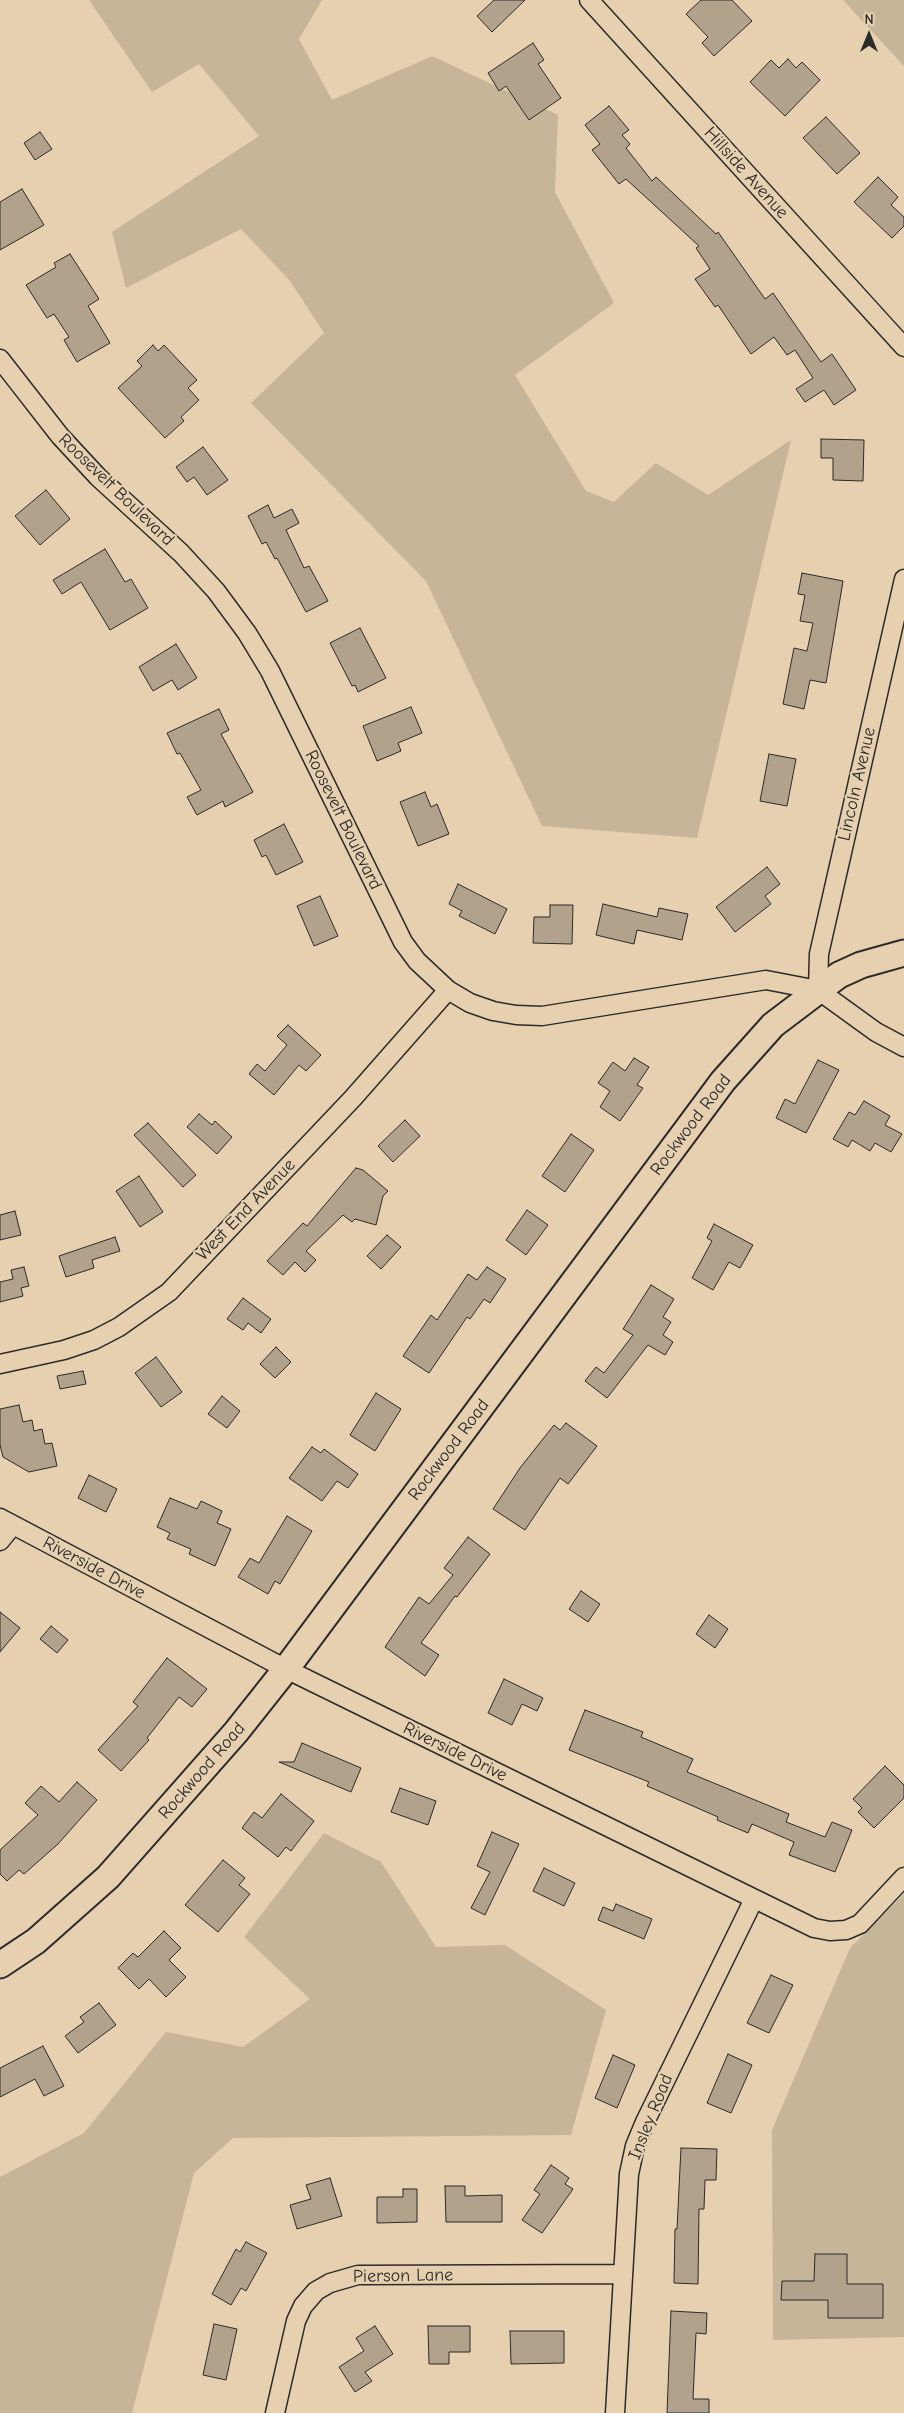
<!DOCTYPE html>
<html>
<head>
<meta charset="utf-8">
<style>
  body { margin:0 }
  #map { position:relative; width:904px; height:2413px; overflow:hidden; background:#e6d0af; font-family:"Comic Neue",sans-serif }
  canvas { display:block }
  .north { position:absolute; left:844px; top:10px; width:50px; height:50px; -webkit-text-stroke:4px #e6d0af; paint-order:stroke; rotate:0deg; font-size:14px; font-weight:700; line-height:20px; text-align:center; color:#2b2b2b }
  .north::after { content:''; display:block; margin:auto; width:18px; height:22px; background:#2b2b2b; clip-path:polygon(50% 0,100% 100%,50% 72%,0 100%) }
</style>
</head>
<body>
<div id="map">
<canvas width="904" height="2413"></canvas>
<div class="north">N</div>
</div>
<script>
const c = document.querySelector('canvas').getContext('2d');
c.lineJoin = 'round';
function fill(path, color) { c.fillStyle = color; c.fill(path, 'evenodd'); }
const toPath = rows => new Path2D(rows.map(r => 'M' + r).join(''));
function stroke(path, color, width, dash) { c.strokeStyle = color; c.lineWidth = width; c.lineCap = dash ? 'butt' : 'round'; c.setLineDash(dash || []); c.stroke(path); }
function drawText(font, color, halo, rows, align = 'center') {
  c.font = font + ' "Comic Neue",sans-serif'; c.lineWidth = 4.5; c.setLineDash([]); c.textBaseline = 'middle'; c.strokeStyle = halo; c.fillStyle = color; for (const [text, x, y, turn = 0] of rows) {
    c.save(); c.translate(x, y); c.rotate((+turn || 0) * Math.PI / 180); c.textAlign = isNaN(turn) ? turn : align; if (halo) c.strokeText(text, 0, 0); c.fillText(text, 0, 0); c.restore();
  }
}
fill(toPath([
  [89,0,322,0,299,39,332,100,432,56,558,115,555,192,614,303,515,375,586,491,614,502,656,463,708,495,791,440,697,838,542,826,426,581,251,403,324,333,290,281,241,229,126,288,112,232,259,136,199,64,152,92],
  [843,0,904,0,904,66],
  [324,1833,381,1862,436,1947,505,1945,606,2010,571,2135,233,2138,194,2173,132,2413,0,2413,0,2177,84,2133,166,2032,243,2047,310,1999,244,1937],
  [904,1894,904,2337,773,2340,772,2130,850,1948]
]), '#c7b599');
const building = toPath([
  [494,0,525,0,492,32,477,16,494,0],
  [701,0,732,0,752,21,714,56,702,43,708,37,686,14,701,0],
  [533,43,544,60,538,64,561,98,529,120,506,86,499,91,488,73,533,43],
  [788,59,796,68,802,62,820,80,785,116,750,82,771,60,779,68,788,59],
  [609,106,629,130,622,135,630,144,626,148,652,181,656,177,716,234,718,232,765,299,773,293,821,362,832,354,856,390,834,405,824,390,805,402,796,389,813,378,795,350,787,355,774,337,751,354,718,305,715,307,695,279,710,269,696,248,699,246,626,179,619,184,592,150,600,144,585,125,609,106],
  [826,117,860,153,837,174,803,138,826,117],
  [40,132,52,149,35,160,24,143,40,132],
  [878,177,898,197,891,205,904,217,904,226,892,238,854,202,878,177],
  [22,189,44,225,0,250,0,202,22,189],
  [70,254,99,299,88,306,110,343,77,362,64,340,69,337,54,314,47,318,26,285,56,267,54,263,70,254],
  [153,345,158,351,164,345,197,380,188,388,199,400,181,417,184,421,165,438,118,388,142,366,137,361,153,345],
  [821,439,864,440,863,481,833,480,833,458,821,458,821,439],
  [203,447,228,480,207,495,194,477,187,482,176,467,203,447],
  [46,490,70,519,40,545,15,516,46,490],
  [268,505,274,518,292,509,299,523,286,530,304,568,309,566,328,601,306,612,277,558,275,559,266,542,262,544,248,516,268,505],
  [105,549,125,582,131,579,148,608,110,630,81,582,62,594,53,580,105,549],
  [802,573,843,581,826,683,810,680,804,709,783,704,794,648,807,651,813,623,800,621,805,595,798,594,802,573],
  [360,628,386,678,358,692,355,685,352,686,330,643,360,628],
  [176,644,197,678,178,690,172,680,153,691,139,667,176,644],
  [411,707,422,733,398,743,401,751,377,761,363,726,411,707],
  [219,709,229,730,221,734,253,792,225,807,223,801,197,815,187,797,201,790,180,753,177,754,167,733,219,709],
  [769,754,796,759,787,806,760,801,769,754],
  [425,792,431,807,437,804,449,834,418,846,400,802,425,792],
  [284,824,303,862,276,875,266,855,262,857,254,840,284,824],
  [767,867,780,884,765,896,771,904,735,932,716,907,767,867],
  [458,884,507,909,495,934,459,916,462,911,449,904,458,884],
  [320,896,338,936,314,946,297,906,320,896],
  [603,904,657,917,659,908,688,914,682,940,637,930,634,944,596,935,603,904],
  [550,905,573,905,572,944,533,943,534,917,550,917,550,905],
  [288,1025,321,1055,306,1071,299,1065,274,1095,249,1074,257,1064,265,1071,287,1045,277,1036,288,1025],
  [634,1058,649,1067,637,1085,643,1088,620,1121,600,1107,610,1091,598,1083,613,1062,625,1071,634,1058],
  [818,1060,839,1070,806,1133,776,1118,785,1099,795,1104,818,1060],
  [864,1101,890,1116,885,1125,902,1134,891,1152,875,1143,870,1151,852,1140,848,1147,833,1139,849,1112,855,1115,864,1101],
  [199,1114,212,1125,215,1121,232,1137,217,1154,187,1127,199,1114],
  [405,1120,420,1136,393,1162,378,1146,405,1120],
  [148,1123,196,1175,183,1187,134,1135,148,1123],
  [571,1134,594,1150,565,1192,542,1176,571,1134],
  [356,1168,363,1170,388,1191,383,1196,376,1225,355,1219,352,1222,343,1215,306,1251,316,1260,305,1272,295,1262,283,1275,267,1261,303,1223,307,1226,356,1168],
  [139,1176,163,1212,140,1227,116,1191,139,1176],
  [527,1210,548,1225,526,1255,506,1240,527,1210],
  [15,1211,21,1235,0,1240,0,1215,15,1211],
  [714,1224,753,1245,740,1268,729,1262,713,1290,692,1278,712,1241,707,1238,714,1224],
  [387,1235,401,1247,381,1269,367,1256,387,1235],
  [115,1237,120,1251,92,1260,94,1268,66,1277,59,1256,115,1237],
  [24,1267,29,1286,21,1288,23,1296,0,1302,0,1282,13,1279,11,1270,24,1267],
  [487,1267,506,1279,490,1303,484,1299,470,1319,467,1317,429,1373,403,1356,431,1315,437,1320,468,1274,477,1280,487,1267],
  [651,1285,674,1299,663,1317,671,1322,663,1335,673,1342,665,1355,648,1345,607,1398,585,1381,596,1367,604,1373,633,1335,623,1329,651,1285],
  [243,1298,271,1319,261,1333,248,1323,243,1330,227,1319,243,1298],
  [276,1347,291,1362,275,1378,260,1364,276,1347],
  [156,1357,182,1392,161,1407,135,1373,156,1357],
  [83,1371,86,1384,60,1389,57,1376,83,1371],
  [376,1393,401,1409,375,1451,350,1435,376,1393],
  [222,1396,240,1411,227,1428,208,1414,222,1396],
  [19,1405,23,1422,32,1420,34,1431,42,1429,45,1444,52,1443,57,1466,29,1472,3,1457,0,1445,0,1409,19,1405],
  [566,1423,597,1446,568,1484,560,1478,525,1530,493,1509,520,1468,554,1425,560,1430,566,1423],
  [312,1447,321,1453,324,1449,358,1474,348,1488,337,1481,322,1501,289,1478,312,1447],
  [89,1475,117,1489,106,1512,78,1498,89,1475],
  [170,1498,197,1509,201,1501,222,1511,217,1523,231,1529,215,1566,189,1554,191,1549,167,1539,170,1533,157,1527,170,1498],
  [287,1516,312,1531,280,1584,275,1581,268,1594,238,1577,250,1558,259,1563,287,1516],
  [468,1537,490,1554,457,1597,455,1596,421,1643,439,1655,425,1676,385,1647,419,1597,429,1604,453,1575,444,1568,468,1537],
  [581,1591,600,1604,588,1622,569,1609,581,1591],
  [0,1612,20,1628,0,1652,0,1612],
  [709,1615,728,1629,715,1648,696,1634,709,1615],
  [51,1626,68,1640,57,1653,40,1639,51,1626],
  [167,1658,207,1689,192,1707,179,1697,147,1738,149,1740,121,1771,98,1750,138,1706,133,1702,167,1658],
  [504,1679,543,1698,537,1711,522,1704,512,1725,488,1713,504,1679],
  [585,1710,643,1732,641,1737,693,1759,687,1772,789,1814,786,1822,825,1837,832,1822,852,1830,835,1872,789,1855,794,1842,752,1824,748,1833,717,1820,718,1817,647,1786,649,1782,569,1750,585,1710],
  [302,1743,361,1768,351,1792,279,1762,294,1762,302,1743],
  [885,1766,904,1785,904,1798,874,1828,858,1812,862,1808,853,1799,885,1766],
  [77,1782,97,1800,58,1844,24,1874,19,1870,7,1881,0,1874,0,1850,38,1815,25,1803,41,1786,59,1802,77,1782],
  [400,1788,436,1801,428,1825,391,1812,400,1788],
  [281,1794,314,1821,291,1851,286,1847,278,1857,242,1828,254,1812,262,1818,281,1794],
  [492,1832,519,1844,485,1915,471,1908,490,1872,477,1866,492,1832],
  [223,1860,245,1878,239,1885,250,1894,218,1932,185,1905,223,1860],
  [544,1868,575,1883,564,1906,533,1891,544,1868],
  [616,1904,652,1919,644,1939,598,1920,603,1907,613,1911,616,1904],
  [164,1931,181,1948,169,1960,186,1977,166,1997,149,1979,139,1989,118,1968,133,1953,138,1957,164,1931],
  [771,1975,793,1985,769,2033,747,2023,771,1975],
  [99,2003,116,2025,78,2053,65,2036,84,2022,80,2017,99,2003],
  [43,2046,64,2086,44,2096,35,2079,0,2097,0,2068,43,2046],
  [728,2054,752,2065,731,2113,707,2103,728,2054],
  [613,2055,635,2065,617,2108,595,2098,613,2055],
  [681,2148,717,2149,716,2180,705,2180,704,2209,699,2209,698,2284,674,2283,675,2229,677,2229,681,2148],
  [551,2165,569,2178,565,2184,573,2189,542,2233,522,2220,540,2194,534,2190,551,2165],
  [330,2178,342,2216,297,2229,290,2205,311,2199,306,2185,330,2178],
  [445,2186,465,2186,465,2196,502,2195,502,2222,446,2222,445,2186],
  [403,2189,417,2189,417,2222,377,2223,377,2197,403,2197,403,2189],
  [246,2242,267,2253,246,2291,241,2288,231,2305,212,2294,236,2249,240,2252,246,2242],
  [815,2254,847,2254,847,2284,883,2284,883,2318,828,2318,828,2300,781,2300,782,2281,814,2281,815,2254],
  [671,2311,707,2313,706,2334,696,2333,693,2399,709,2399,709,2413,667,2413,671,2311],
  [214,2324,237,2329,226,2380,203,2375,214,2324],
  [375,2326,393,2354,365,2372,372,2381,355,2392,339,2367,364,2351,356,2338,375,2326],
  [428,2326,470,2326,470,2352,449,2352,449,2364,429,2364,428,2326],
  [510,2331,564,2331,564,2363,511,2364,510,2331]
]);
fill(building, '#b2a28b');
stroke(building, '#2b2b2b', 1);
const street = toPath([
  [589,0,904,347],
  [0,359,60,436,98,477,181,553,216,591,247,633,270,671,403,942,417,961,448,990,470,1003,493,1011,516,1015,542,1016,766,980,818,990,876,1032,904,1047],
  [818,990,819,954,904,579],
  [0,1364,64,1350,94,1340,119,1327,169,1292,353,1098,448,990],
  [0,1518,286,1669,814,1928,830,1931,846,1930,860,1924,904,1877],
  [0,1541,13,1525],
  [275,2413,296,2321,303,2306,316,2291,330,2283,358,2275,623,2274],
  [615,2413,629,2174,635,2146,645,2122,754,1899]
]);
const secondary = toPath([
  [0,1965,36,1941,108,1877,236,1732,286,1669,723,1081,773,1025,839,975,861,965,904,953]
]);
stroke(street, '#2b2b2b', 21);
stroke(secondary, '#2b2b2b', 29);
stroke(street, '#e6d0af', 18);
stroke(secondary, '#e6d0af', 25);
drawText('18px', '#2b2b2b', '#e6d0af', [
  ["Hillside Avenue",746,173,48],
  ["Roosevelt Boulevard",116,490,44],
  ["Lincoln Avenue",857,784,-77],
  ["Roosevelt Boulevard",343,820,64],
  ["Rockwood Road",691,1125,-53],
  ["West End Avenue",246,1210,-46],
  ["Rockwood Road",449,1450,-53],
  ["Riverside Drive",94,1568,28],
  ["Riverside Drive",455,1752,26],
  ["Rockwood Road",202,1771,-49],
  ["Insley Road",651,2117,-68],
  ["Pierson Lane",403,2276,-1]
]);
</script>
</body>
</html>
